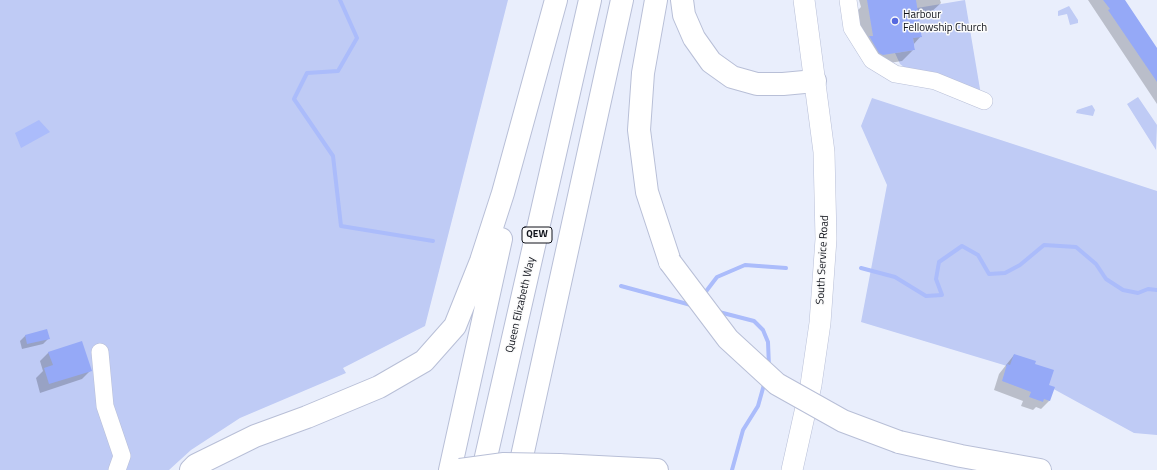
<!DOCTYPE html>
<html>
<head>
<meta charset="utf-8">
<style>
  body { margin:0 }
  canvas { display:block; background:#e9eefc }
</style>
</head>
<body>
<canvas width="1157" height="470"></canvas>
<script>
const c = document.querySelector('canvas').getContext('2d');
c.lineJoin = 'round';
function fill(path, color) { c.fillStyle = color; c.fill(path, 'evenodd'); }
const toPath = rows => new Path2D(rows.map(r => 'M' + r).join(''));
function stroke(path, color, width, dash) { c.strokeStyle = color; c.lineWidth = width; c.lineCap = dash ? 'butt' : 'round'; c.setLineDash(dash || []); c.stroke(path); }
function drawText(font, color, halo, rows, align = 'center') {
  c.font = font + ' "Titillium Web",sans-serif'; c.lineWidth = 3; c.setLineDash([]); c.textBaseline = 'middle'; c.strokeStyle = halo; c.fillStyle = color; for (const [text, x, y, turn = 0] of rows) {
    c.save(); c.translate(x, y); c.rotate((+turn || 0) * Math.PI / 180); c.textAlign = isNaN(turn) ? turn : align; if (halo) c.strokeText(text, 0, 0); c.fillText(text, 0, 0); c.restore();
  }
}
fill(toPath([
  [0,0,508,0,425,326,343,368,346,373,240,418,191,450,169,470,0,470],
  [965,0,981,95,929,72,904,67,900,64,895,53,915,50,913,38,922,36,917,8],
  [1069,6,1078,20,1078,23,1070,25,1067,14,1058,16,1058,11],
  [1138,97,1157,125,1156,150,1127,104],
  [872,98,1157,191,1157,435,1134,433,1017,369,861,322,887,185,861,126],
  [1092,105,1095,110,1093,116,1076,113,1077,110]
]), '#bfcbf5');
fill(toPath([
  [39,120,50,132,21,148,15,133]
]), '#abbcfb');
fill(toPath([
  [859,0,940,0,941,3,929,14,918,16,921,36,913,45,914,49,902,61,871,66,856,12,861,7],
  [1088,0,1123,0,1157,50,1157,104],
  [26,335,49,338,43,344,22,349,20,341],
  [49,352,90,371,82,379,40,393,36,378,43,371,40,361],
  [1014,355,1033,365,1048,386,1050,400,1041,409,1036,407,1033,410,1021,406,1023,401,994,390,999,374]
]), '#0003');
stroke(toPath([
  [340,0,357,38,338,71,307,73,294,99,333,156,341,226,433,241],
  [861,268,895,277,926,296,942,295,936,279,939,262,962,246,978,255,989,274,1005,273,1020,265,1044,245,1076,247,1096,264,1106,279,1123,290,1138,293,1148,289,1157,290],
  [621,286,691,305],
  [704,294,717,277,745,265,786,268],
  [719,312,754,321,763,330,768,342,769,367],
  [732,470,743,430,758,406,765,381]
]), '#abbcfb', 4);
fill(toPath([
  [867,0,916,0,922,37,913,38,915,50,883,55,879,53,869,36,873,36],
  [1103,0,1125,0,1157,48,1157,82,1108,10,1110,9],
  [47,329,50,339,27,344,25,335],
  [82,341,92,371,49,384,44,368,53,365,48,352],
  [1014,354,1036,361,1035,364,1054,370,1049,385,1055,387,1050,401,1044,399,1043,402,1029,397,1031,392,1002,381,1007,364,1010,365]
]), '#95a9f7');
const minor = toPath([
  [848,0,852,28,872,60,895,74,935,81,984,101],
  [100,352,105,406,122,456,117,470]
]);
const major = toPath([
  [792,470,811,385,820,323,826,239,824,152,804,0]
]);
const highway = toPath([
  [656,0,643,73,639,130,647,192,670,262],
  [682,0,684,15,694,38,711,62,732,77,757,84,783,84,815,81],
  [899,442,961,456,1040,470],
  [559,465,657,470],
  [191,470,196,465,255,436,307,417,379,387,424,361,455,326,481,261,503,193,556,0],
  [450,470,501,239],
  [483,470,590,0],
  [519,470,622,0]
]);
stroke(minor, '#b8bfd7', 18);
stroke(major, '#b8bfd7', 22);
stroke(highway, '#b8bfd7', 24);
stroke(minor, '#fff', 17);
stroke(major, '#fff', 21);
stroke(highway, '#fff', 22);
const highwayBridge = toPath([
  [670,262,728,339,777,384,843,421,899,442],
  [460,470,504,464,559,465]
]);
stroke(highwayBridge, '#b8bfd7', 24, []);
stroke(highwayBridge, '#fff', 22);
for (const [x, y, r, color] of [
  [895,21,4,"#5669df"]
]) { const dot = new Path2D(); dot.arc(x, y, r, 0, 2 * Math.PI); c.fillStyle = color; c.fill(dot); stroke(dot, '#fbfbfb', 1.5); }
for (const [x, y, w] of [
  [537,235,30]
]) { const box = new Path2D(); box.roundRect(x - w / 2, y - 8, w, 16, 3); c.fillStyle = '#fbfbfb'; c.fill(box); stroke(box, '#10131b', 1); }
drawText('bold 10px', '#10131b', null, [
  ["QEW",537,235]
]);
drawText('11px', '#10131b', '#fbfbfb', [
  ["Harbour",903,15],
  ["Fellowship Church",903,28]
], 'left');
drawText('11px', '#10131b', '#fbfbfb', [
  ["South Service Road",823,260,-87],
  ["Queen Elizabeth Way",521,305,-77]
]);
</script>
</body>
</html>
